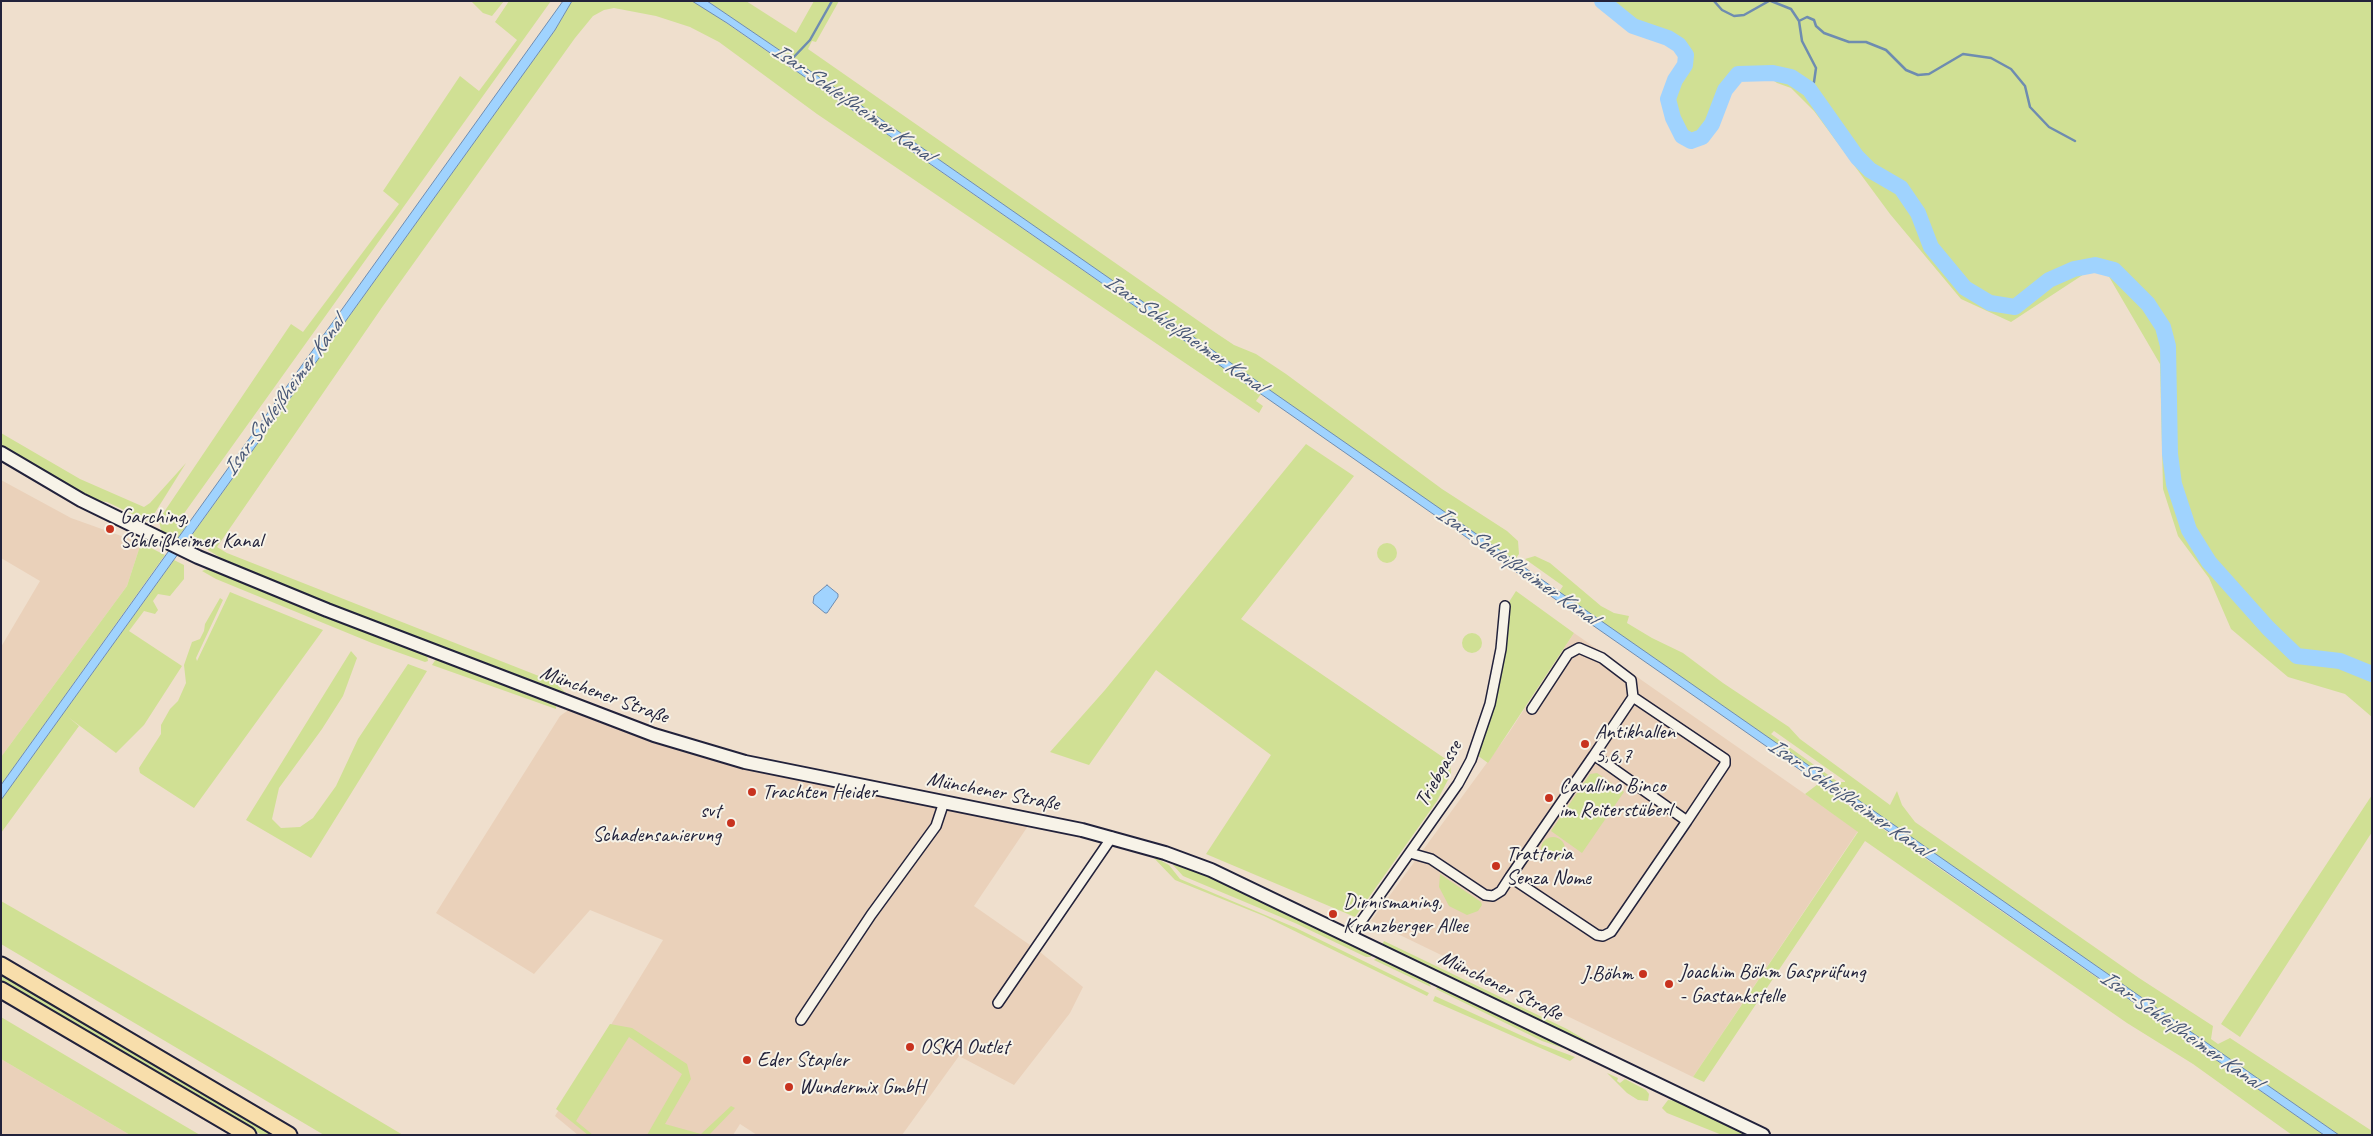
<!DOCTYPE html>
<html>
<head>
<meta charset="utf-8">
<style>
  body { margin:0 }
  #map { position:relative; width:2373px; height:1136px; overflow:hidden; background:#efdfcd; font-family:Caveat,sans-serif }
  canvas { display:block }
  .frame { position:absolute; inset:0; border:2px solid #22223b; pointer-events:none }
</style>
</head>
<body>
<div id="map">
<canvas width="2373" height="1136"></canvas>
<div class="frame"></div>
</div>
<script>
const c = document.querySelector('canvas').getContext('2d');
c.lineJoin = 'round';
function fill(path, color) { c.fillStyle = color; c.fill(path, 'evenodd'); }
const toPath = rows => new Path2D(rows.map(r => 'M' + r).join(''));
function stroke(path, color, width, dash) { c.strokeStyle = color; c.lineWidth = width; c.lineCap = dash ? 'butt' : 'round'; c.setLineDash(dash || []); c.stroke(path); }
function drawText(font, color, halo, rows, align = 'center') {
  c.font = font + ' Caveat,sans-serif'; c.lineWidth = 4; c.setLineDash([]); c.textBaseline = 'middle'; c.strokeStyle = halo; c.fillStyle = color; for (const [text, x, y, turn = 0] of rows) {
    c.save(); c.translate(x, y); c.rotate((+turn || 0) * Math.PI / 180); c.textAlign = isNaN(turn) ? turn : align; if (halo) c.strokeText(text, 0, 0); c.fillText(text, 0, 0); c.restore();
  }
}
fill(toPath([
  [1,480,71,518,141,543,127,586,1,757,1,647,40,581,1,558],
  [1574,633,1858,831,1693,1077,1371,921,1508,734],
  [580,702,646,737,725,763,1028,826,974,906,1040,952,1083,987,1070,1013,1014,1085,959,1056,902,1135,757,1135,740,1124,733,1135,578,1135,555,1116,663,940,590,910,534,974,436,913,560,716],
  [1,1059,130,1135,1,1135]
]), '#ead1ba');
fill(toPath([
  [471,1,504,1,492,16,483,13],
  [509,1,551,1,180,519,180,523,186,526,178,538,161,531,159,520,162,515,291,324,303,332,399,204,383,191,460,76,479,91,517,40,495,22],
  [572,1,692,1,709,11,1261,394,1256,401,1263,406,1259,413,817,114,719,42,690,27,656,16,614,8,604,10,593,16,575,38,383,306,217,547,227,553,554,682,566,693,552,691,239,569,208,550,206,541,201,539,200,546,197,547,187,542,555,30],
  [707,1,746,1,796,33,814,1,839,1,816,42,812,41,808,49,1213,331,1234,345,1256,354,1286,374,1442,489,1507,531,1518,541,1519,554,1514,561,875,115],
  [1614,1,2372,1,2372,717,2345,694,2288,677,2231,629,2209,578,2178,536,2163,489,2160,364,2101,263,2011,322,1961,299,1890,214,1814,111,1791,88,1777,83,1765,74,1748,68,1733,71,1705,127,1698,134,1690,134,1682,129,1673,106,1673,92,1692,59,1686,42,1635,20],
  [1,433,80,479,144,507,150,503,186,463,151,519,147,521,107,502,98,501,1,447],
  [1306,444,1354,476,1241,619,1450,762,1451,774,1437,801,1355,917,1206,854,1271,755,1156,670,1089,765,1050,752,1105,690],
  '1377 553a10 10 0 1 1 20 0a10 10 0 1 1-20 0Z',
  [141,543,165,555,1,785,1,757,127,586],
  [1535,556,1550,563,1601,606,1614,613,1629,616,1627,623,1652,638,1683,653,1723,683,1789,727,1800,739,1890,805,1897,791,1902,805,1915,822,2139,978,2213,1026,2211,1039,2218,1044,2230,1038,2372,1131,2372,1135,2339,1135,1559,592,1563,586,1525,559],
  [1774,731,1845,781,1845,782,1838,782,1771,734],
  [174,560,184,565,184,579,170,596,158,594,153,601,158,610,155,614,144,611,129,631,182,666,144,725,116,753,68,717,79,726,1,833,1,800],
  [209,568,427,655,428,661,425,662,372,643,216,579,202,571],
  [1516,591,1574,633,1488,763,1477,755,1504,650,1509,602],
  [230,592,323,630,194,808,140,773,139,768,161,734,161,725,170,709,178,701,186,683,184,665,192,642,200,639,204,631,205,624,220,598,223,600,196,658,197,661],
  '1462 643a10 10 0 1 1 20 0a10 10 0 1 1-20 0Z',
  [351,651,357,658,343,696,322,729,279,788,272,819,281,828,300,827,313,818,336,786,358,739,408,664,427,671,311,858,246,820],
  [436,659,556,706,556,709,432,665],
  [1597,773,1624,792,1582,853,1551,831,1590,774],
  [1818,784,2243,1079,2324,1135,2292,1135,2193,1064,2127,1023,1865,841,1704,1082,1693,1077,1858,832,1805,794],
  [2372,795,2372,832,2240,1037,2221,1024],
  '1541 849a12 12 0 1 1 24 0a12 12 0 1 1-24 0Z',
  [1152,856,1169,865,1180,879,1296,928,1429,993,1427,996,1264,916,1175,880],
  [1174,863,1242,891,1342,941,1373,953,1371,957,1366,957,1295,923,1183,876,1173,865],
  [1440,874,1481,902,1482,905,1478,911,1467,915,1449,906,1439,887],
  [1,901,267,1054,403,1135,324,1135,1,944],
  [1384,941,1567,1029,1611,1055,1382,945],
  [1377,957,1427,979,1431,987,1374,960],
  [1,974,274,1135,262,1135,1,981],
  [1438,986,1560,1044,1566,1049,1542,1041,1436,989],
  [1435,996,1540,1044,1575,1057,1570,1061,1433,1001],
  [1,1017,166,1115,200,1135,130,1135,1,1059],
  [610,1024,632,1028,687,1064,691,1079,665,1124,701,1134,731,1106,735,1108,709,1135,647,1135,682,1074,629,1037,576,1121,593,1135,588,1135,556,1109],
  [1607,1073,1618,1078,1617,1081,1620,1083,1625,1079,1646,1090,1649,1094,1648,1101,1638,1100,1627,1093],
  [1668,1100,1678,1101,1748,1135,1722,1135,1667,1113,1662,1108]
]), '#d0e094');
const water = toPath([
  [563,1,572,1,555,30,1,800,1,785,563,1],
  [692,1,707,1,713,5,875,115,2339,1135,2324,1135,1083,270,727,23,692,1],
  [827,585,838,594,838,597,827,613,825,613,813,603,814,596,827,585]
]);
fill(water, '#a0d3fe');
stroke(water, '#6e8cb0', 1);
stroke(toPath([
  [1714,1,1722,10,1734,16,1744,15,1769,1],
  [1771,1,1791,9,1799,21,1802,41,1816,68,1814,82,1809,89],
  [1799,21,1807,17,1814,20,1816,26,1824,33,1849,42,1866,42,1886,50,1906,70,1918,75,1929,74,1963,54,1991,58,2011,69,2025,86,2030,107,2049,127,2075,141],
  [791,60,810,40,832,1]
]), '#6e8cb0', 2.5);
stroke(toPath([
  [1602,1,1633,26,1668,38,1679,45,1686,55,1685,65,1675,80,1668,99,1673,118,1682,136,1691,141,1702,137,1712,124,1725,90,1738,74,1773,73,1791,77,1809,89,1857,157,1870,170,1901,188,1918,213,1931,247,1965,288,1990,303,2015,307,2049,280,2074,269,2095,265,2114,270,2148,304,2163,327,2168,346,2170,454,2174,484,2189,530,2209,562,2268,628,2297,656,2340,661,2372,674]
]), '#a0d3fe', 16);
const street = toPath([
  [1633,697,1725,759,1725,764,1687,821],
  [1532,709,1568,654,1579,648,1602,658,1631,680,1633,697,1594,755],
  [1410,853,1431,859,1485,895,1493,896,1501,891,1510,877,1597,935,1603,936,1611,932,1687,821,1594,755,1510,877],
  [1351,936,1458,784,1471,760,1490,704,1501,649,1505,606],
  [998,1003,1112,837],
  [801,1020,871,915,936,826,944,802]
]);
const secondary = toPath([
  [1,453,81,500,198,557,327,610,654,735,745,762,1082,830,1165,853,1211,870,1763,1135]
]);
const highway = toPath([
  [1,965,289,1135],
  [1,990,248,1135]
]);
stroke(street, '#22223b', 12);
stroke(secondary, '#22223b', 16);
stroke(highway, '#22223b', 19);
stroke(street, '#f7f3e8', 9);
stroke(secondary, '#f7f3e8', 12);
stroke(highway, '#f8deab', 15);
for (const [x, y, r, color] of [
  [110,529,5,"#c8321e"],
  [1585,744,5,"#c8321e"],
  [752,792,5,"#c8321e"],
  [1549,798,5,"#c8321e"],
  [731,823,5,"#c8321e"],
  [1496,866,5,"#c8321e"],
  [1333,914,5,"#c8321e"],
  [1643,974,5,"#c8321e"],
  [1669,984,5,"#c8321e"],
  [910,1047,5,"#c8321e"],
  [747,1060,5,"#c8321e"],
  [789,1087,5,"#c8321e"]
]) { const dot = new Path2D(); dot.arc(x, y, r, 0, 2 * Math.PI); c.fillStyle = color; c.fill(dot); stroke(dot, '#f7f3e8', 2); }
drawText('21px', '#22223b', '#f7f3e8', [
  ["Garching,",120,517],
  ["Schleißheimer Kanal",120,541],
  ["Antikhallen",1595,732],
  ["5,6,7",1595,756],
  ["Cavallino Binco",1559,786],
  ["im Reiterstüberl",1559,810],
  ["Trachten Heider",762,792],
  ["svt",721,811,"right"],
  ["Schadensanierung",721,835,"right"],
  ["Trattoria",1506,854],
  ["Senza Nome",1506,878],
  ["Dirnismaning,",1343,902],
  ["Kranzberger Allee",1343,926],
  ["Joachim Böhm Gasprüfung",1679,972],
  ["- Gastankstelle",1679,996],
  ["J.Böhm",1633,974,"right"],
  ["OSKA Outlet",920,1047],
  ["Eder Stapler",757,1060],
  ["Wundermix GmbH",799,1087]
], 'left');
drawText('21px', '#22223b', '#f7f3e8', [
  ["Münchener Straße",604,695,20],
  ["Triebgasse",1439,774,-60],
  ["Münchener Straße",993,792,11],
  ["Münchener Straße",1500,986,26]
]);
drawText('italic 22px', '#485776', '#f7f3e8', [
  ["Isar-Schleißheimer Kanal",852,103,35],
  ["Isar-Schleißheimer Kanal",1184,334,35],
  ["Isar-Schleißheimer Kanal",284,397,-54],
  ["Isar-Schleißheimer Kanal",1516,566,35],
  ["Isar-Schleißheimer Kanal",1848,798,35],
  ["Isar-Schleißheimer Kanal",2180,1030,35]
]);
</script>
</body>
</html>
